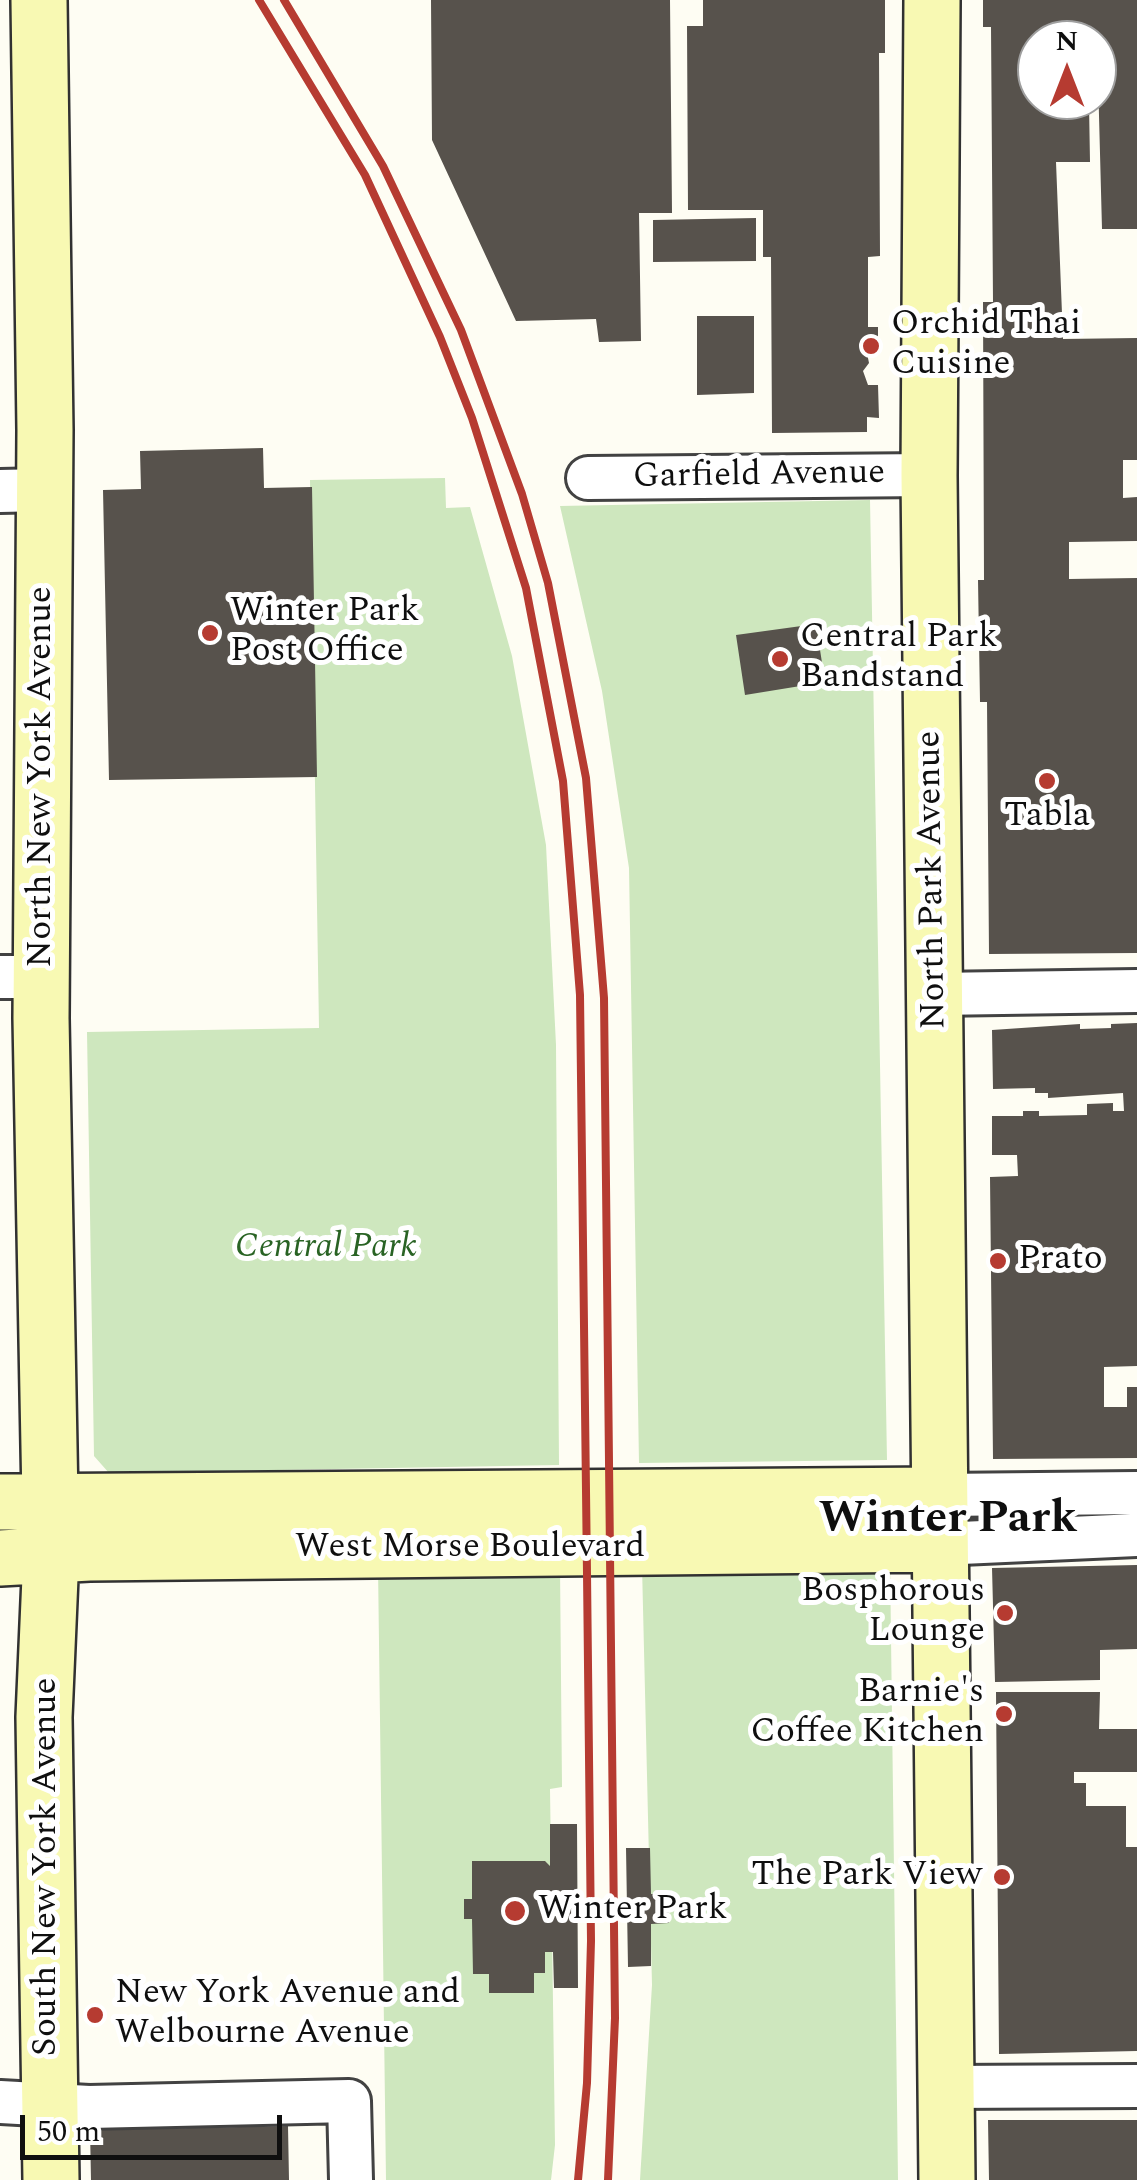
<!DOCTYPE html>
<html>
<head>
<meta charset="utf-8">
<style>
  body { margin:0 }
  #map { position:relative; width:1137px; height:2180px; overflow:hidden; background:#fefdf3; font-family:Spectral,serif }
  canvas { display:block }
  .north { position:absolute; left:1017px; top:20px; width:100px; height:100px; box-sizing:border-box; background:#fff; border:2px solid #9f9f9f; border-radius:50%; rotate:0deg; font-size:28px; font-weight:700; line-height:40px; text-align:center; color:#0f0f0f }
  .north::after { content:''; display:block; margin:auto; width:35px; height:45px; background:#b63b31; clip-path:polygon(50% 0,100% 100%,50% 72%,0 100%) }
  .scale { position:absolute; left:20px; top:2115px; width:262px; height:45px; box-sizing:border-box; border:5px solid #0f0f0f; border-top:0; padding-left:12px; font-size:30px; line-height:35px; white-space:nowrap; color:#0f0f0f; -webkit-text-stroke:8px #fff; paint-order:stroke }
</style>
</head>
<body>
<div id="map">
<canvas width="1137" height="2180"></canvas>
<div class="north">N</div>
<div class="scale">50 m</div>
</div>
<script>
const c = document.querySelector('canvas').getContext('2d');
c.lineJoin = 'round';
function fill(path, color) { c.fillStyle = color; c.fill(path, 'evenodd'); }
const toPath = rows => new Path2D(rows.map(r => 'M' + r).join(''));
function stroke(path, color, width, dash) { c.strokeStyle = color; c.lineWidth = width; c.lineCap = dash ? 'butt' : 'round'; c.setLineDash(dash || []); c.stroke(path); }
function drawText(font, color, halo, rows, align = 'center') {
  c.font = font + ' Spectral,serif'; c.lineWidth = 10; c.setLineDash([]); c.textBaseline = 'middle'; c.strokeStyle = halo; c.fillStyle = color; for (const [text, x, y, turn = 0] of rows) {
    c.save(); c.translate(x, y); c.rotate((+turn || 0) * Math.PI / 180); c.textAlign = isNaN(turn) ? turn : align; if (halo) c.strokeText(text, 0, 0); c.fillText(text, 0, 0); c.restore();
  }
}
fill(toPath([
  [445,478,446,508,470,507,512,656,546,845,556,1045,559,1465,109,1473,94,1456,87,1032,319,1028,310,480],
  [870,500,887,1460,639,1463,629,868,602,691,560,506],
  [890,1560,898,2180,640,2180,652,1985,642,1566],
  [378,1566,560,1567,562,1787,550,1789,555,2145,551,2180,386,2180]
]), '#cee7be');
fill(toPath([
  [431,0,670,0,672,213,639,213,641,341,599,342,596,319,516,321,432,140],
  [703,0,885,0,885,53,879,53,880,256,868,257,868,327,878,327,878,353,867,353,869,363,863,371,868,385,878,385,879,418,867,417,867,432,772,433,771,257,763,257,763,210,688,210,687,26,703,26],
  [983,0,1137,0,1137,229,1102,229,1097,40,1037,40,1037,100,1089,103,1090,162,1056,162,1063,339,1137,338,1137,460,1123,460,1123,498,1137,497,1137,541,1069,542,1069,579,1137,578,1137,953,989,954,987,702,980,702,978,580,984,580,983,302,993,302,991,27,983,27],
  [756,218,756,261,653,262,653,220],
  [697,316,754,316,754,393,697,395],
  [263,448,264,488,312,487,317,777,109,780,103,490,141,489,140,451],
  [816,624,825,682,745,695,736,635],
  [1137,1023,1137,1366,1104,1367,1104,1407,1127,1407,1127,1387,1137,1387,1137,1458,993,1459,990,1177,1018,1176,1017,1155,992,1155,992,1116,1023,1116,1023,1111,1039,1111,1039,1116,1087,1115,1087,1104,1113,1103,1113,1111,1124,1111,1123,1093,1048,1098,1048,1093,1035,1093,1035,1088,993,1089,992,1030,1080,1024,1080,1029,1111,1028,1111,1024],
  [1137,1565,1137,1649,1100,1650,1100,1680,995,1682,992,1568],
  [996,1692,1100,1692,1099,1729,1137,1729,1137,1772,1074,1772,1074,1783,1086,1783,1086,1806,1126,1806,1126,1847,1137,1847,1137,2051,999,2054],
  [550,1824,577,1824,578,1988,554,1988,553,1952,545,1952,545,1973,534,1973,534,1993,489,1993,489,1974,473,1974,472,1919,464,1919,464,1899,472,1899,472,1861,545,1861,550,1866],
  [626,1848,650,1848,651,1894,668,1893,669,1923,651,1924,651,1966,628,1967],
  [988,2120,1137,2120,1137,2180,989,2180],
  [288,2126,289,2180,91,2180,90,2130]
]), '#57524c');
const street = toPath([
  [588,478,929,475],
  [0,491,44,490],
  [0,977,42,977],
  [935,994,1137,991],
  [939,1495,1137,1493],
  [939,1544,1137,1535],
  [946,2087,1137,2086],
  [0,2102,89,2107,349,2101,351,2180]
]);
const secondary = toPath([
  [39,0,45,430,41,1018,51,1554,44,1717,51,2180],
  [932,0,929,475,947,2180],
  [0,1502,939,1495],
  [0,1558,89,1553,939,1544]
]);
stroke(street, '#424242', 48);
stroke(secondary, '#313131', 60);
stroke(street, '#fff', 42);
stroke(secondary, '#f8f9b3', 55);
stroke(toPath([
  [259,0,365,175,440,337,472,418,526,588,563,781,580,995,587,1573,591,1941,587,2083,578,2180],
  [284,0,383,166,461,330,522,494,548,583,586,778,604,998,615,2018,608,2180]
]), '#b63b31', 8);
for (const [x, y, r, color] of [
  [871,346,10,"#b63b31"],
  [210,633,10,"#b63b31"],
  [780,659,10,"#b63b31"],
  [1047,781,10,"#b63b31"],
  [998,1261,10,"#b63b31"],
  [1005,1613,10,"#b63b31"],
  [1004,1714,10,"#b63b31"],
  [1002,1877,10,"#b63b31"],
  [515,1911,12,"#b63b31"],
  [95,2015,10,"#b63b31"]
]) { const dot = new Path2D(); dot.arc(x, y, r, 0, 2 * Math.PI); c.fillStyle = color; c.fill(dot); stroke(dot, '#fff', 4); }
drawText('35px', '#0f0f0f', '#fff', [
  ["Orchid Thai",891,326],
  ["Cuisine",891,366],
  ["Winter Park",230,613],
  ["Post Office",230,653],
  ["Central Park",800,639],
  ["Bandstand",800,679],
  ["Tabla",1047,818,"center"],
  ["Prato",1018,1261],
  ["Bosphorous",985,1593,"right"],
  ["Lounge",985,1633,"right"],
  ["Barnie's",984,1694,"right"],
  ["Coffee Kitchen",984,1734,"right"],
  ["The Park View",982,1877,"right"],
  ["Winter Park",538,1911],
  ["New York Avenue and",115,1995],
  ["Welbourne Avenue",115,2035]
], 'left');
drawText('35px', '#0f0f0f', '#fff', [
  ["Garfield Avenue",759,477,-1],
  ["North New York Avenue",43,777,-90],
  ["North Park Avenue",934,880,-91],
  ["West Morse Boulevard",470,1549],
  ["South New York Avenue",48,1867,-90]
]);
drawText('italic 35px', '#296324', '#fff', [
  ["Central Park",326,1249]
]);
drawText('bold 45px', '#0f0f0f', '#fff', [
  ["Winter Park",948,1522]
]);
</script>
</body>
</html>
